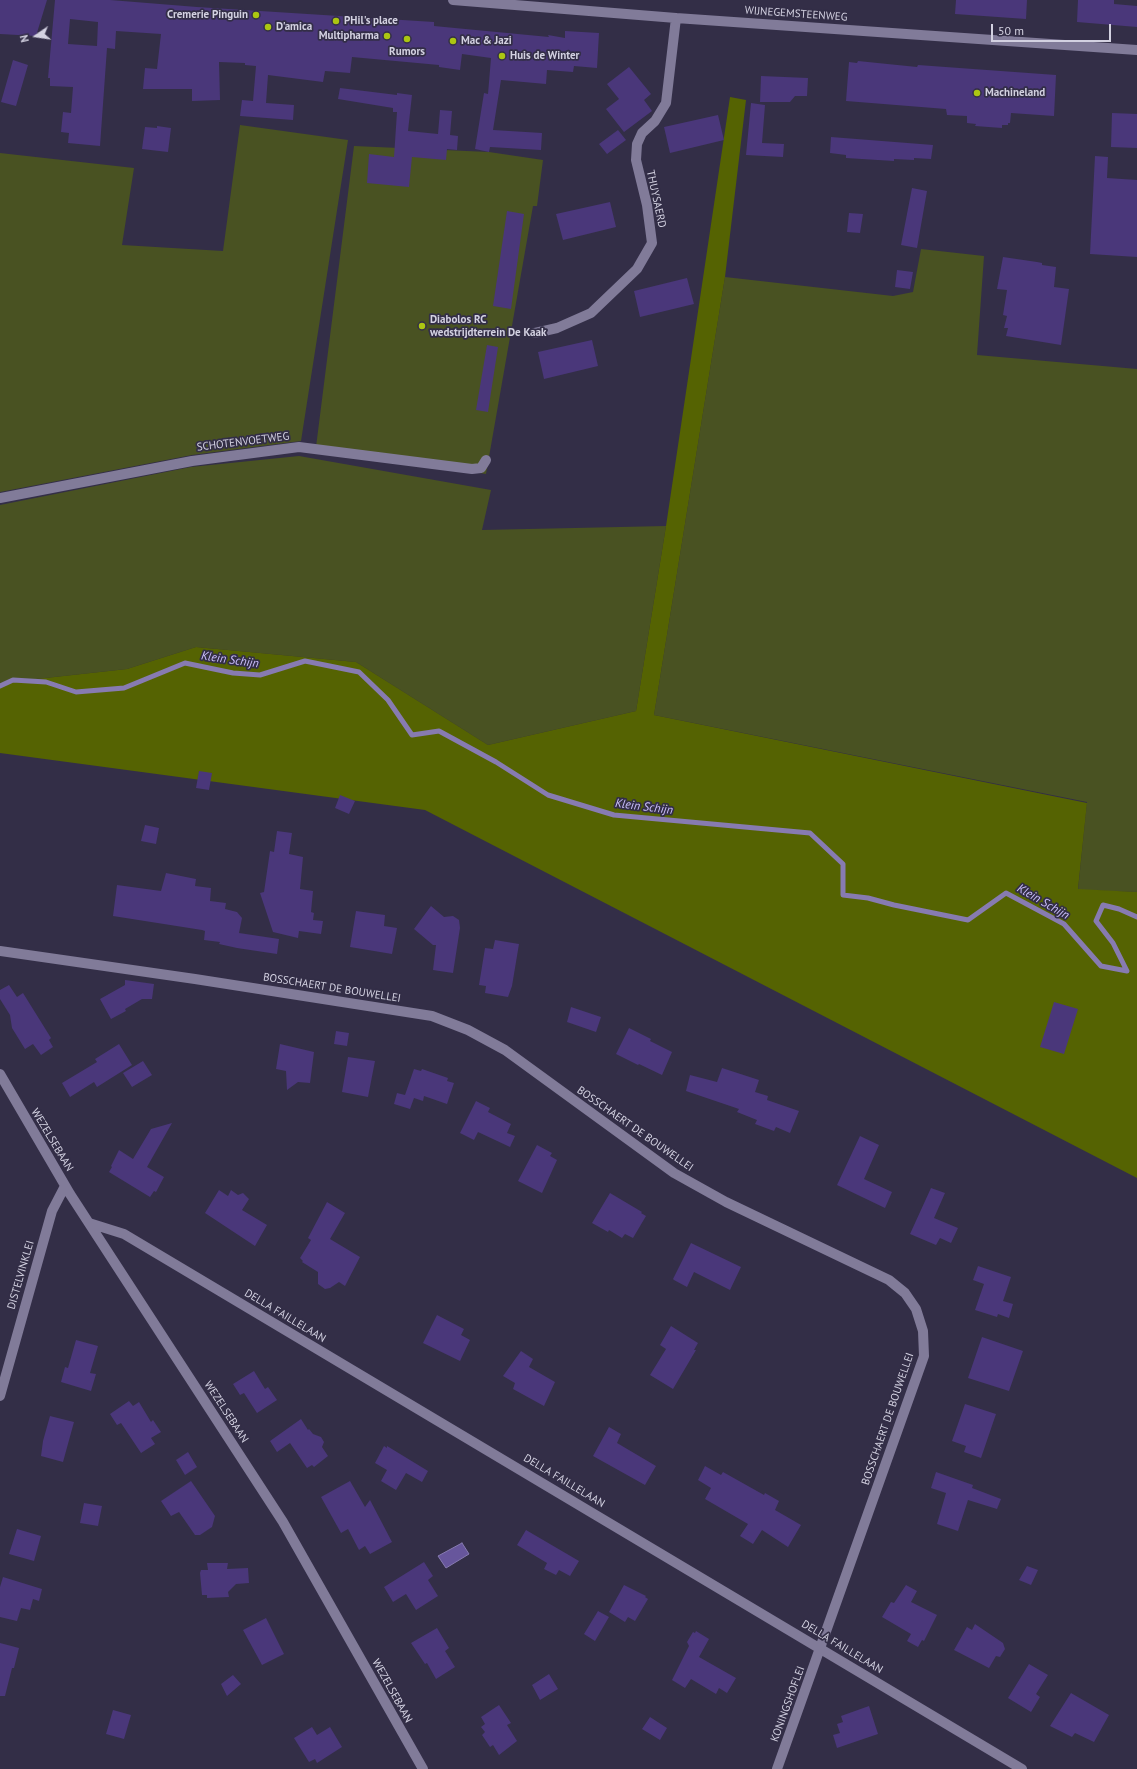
<!DOCTYPE html>
<html>
<head>
<meta charset="utf-8">
<style>
  body { margin:0 }
  #map { position:relative; width:1137px; height:1769px; overflow:hidden; background:#332e47; font-family:"PT Sans",sans-serif }
  canvas { display:block }
  .north { position:absolute; left:16px; top:16px; width:40px; height:40px; -webkit-text-stroke:3px #332e47; paint-order:stroke; rotate:257deg; font-size:11px; font-weight:700; line-height:16px; text-align:center; color:#d3d1e1 }
  .north::after { content:''; display:block; margin:auto; width:14px; height:18px; background:#d3d1e1; clip-path:polygon(50% 0,100% 100%,50% 72%,0 100%) }
  .scale { position:absolute; left:991px; top:24px; width:120px; height:18px; box-sizing:border-box; border:2px solid #d3d1e1; border-top:0; padding-left:5px; font-size:12px; line-height:14px; white-space:nowrap; color:#d3d1e1; -webkit-text-stroke:3px #332e47; paint-order:stroke }
</style>
</head>
<body>
<div id="map">
<canvas width="1137" height="1769"></canvas>
<div class="north">N</div>
<div class="scale">50 m</div>
</div>
<script>
const c = document.querySelector('canvas').getContext('2d');
c.lineJoin = 'round';
function fill(path, color) { c.fillStyle = color; c.fill(path, 'evenodd'); }
const toPath = rows => new Path2D(rows.map(r => 'M' + r).join(''));
function stroke(path, color, width, dash) { c.strokeStyle = color; c.lineWidth = width; c.lineCap = dash ? 'butt' : 'round'; c.setLineDash(dash || []); c.stroke(path); }
function drawText(font, color, halo, rows, align = 'center') {
  c.font = font + ' "PT Sans",sans-serif'; c.lineWidth = 3.5; c.setLineDash([]); c.textBaseline = 'middle'; c.strokeStyle = halo; c.fillStyle = color; for (const [text, x, y, turn = 0] of rows) {
    c.save(); c.translate(x, y); c.rotate((+turn || 0) * Math.PI / 180); c.textAlign = isNaN(turn) ? turn : align; if (halo) c.strokeText(text, 0, 0); c.fillText(text, 0, 0); c.restore();
  }
}
fill(toPath([
  [240,125,348,140,301,441,192,455,0,492,0,153,134,168,122,245,223,251],
  [354,146,489,152,543,160,537,206,533,206,486,474,316,447],
  [921,249,984,256,977,355,1137,369,1137,892,1078,890,1087,802,654,715,725,277,893,296,913,292],
  [299,456,491,490,482,530,666,526,636,711,488,745,356,662,196,647,127,669,0,683,0,505,191,467]
]), '#495222');
fill(toPath([
  [730,97,746,100,725,277,654,715,1087,803,1078,889,1137,892,1137,1178,425,810,0,753,0,683,127,669,196,647,356,662,488,745,636,711,666,526]
]), '#556302');
const water = toPath([
  [462,1543,469,1554,446,1568,438,1556,462,1543]
]);
fill(water, '#67569c');
stroke(water, '#877bb1', 1);
stroke(toPath([
  [0,686,13,680,46,682,76,692,124,688,185,663,233,673,260,675,305,661,359,672,388,700,412,735,439,731,496,762,548,795,614,815,810,833,843,864,843,895,868,898,894,905,968,920,1006,893,1064,924,1101,966,1127,971,1113,943,1096,921,1103,905,1119,909,1137,917]
]), '#877bb1', 5);
fill(toPath([
  [0,0,47,0,36,36,0,34],
  [55,0,110,0,197,7,434,22,434,26,549,37,548,35,565,38,565,31,599,33,597,68,574,66,573,72,547,70,546,84,501,80,493,130,542,133,541,150,490,147,489,152,475,149,484,93,488,94,491,58,462,54,460,70,439,67,439,65,352,57,350,73,325,71,323,82,268,75,266,103,294,105,293,120,240,116,242,100,253,101,256,66,245,65,245,63,219,62,220,100,192,101,192,89,143,89,145,68,157,69,161,34,116,31,115,49,107,48,100,146,68,143,69,133,61,132,63,112,71,113,73,87,50,86,50,78,48,78],
  [70,19,98,22,97,46,68,44],
  [956,0,1027,0,1026,19,955,14],
  [1078,0,1114,0,1114,4,1137,6,1137,27,1077,22],
  [13,60,28,65,16,106,1,102],
  [858,61,917,67,918,65,1056,75,1054,116,1011,113,1010,123,1008,123,1008,125,1002,125,1002,128,975,126,976,124,967,123,967,116,947,115,946,109,846,101,849,62,857,63],
  [629,67,651,94,644,100,652,111,624,132,606,109,619,99,607,84],
  [761,76,808,78,807,96,795,96,790,102,760,102],
  [340,88,397,95,397,93,412,95,408,131,438,134,440,110,452,111,450,135,458,136,457,150,447,149,446,160,412,157,409,187,367,183,369,154,394,157,397,112,393,112,393,108,338,99],
  [751,103,765,105,762,143,784,144,783,157,746,155],
  [1112,113,1137,114,1137,148,1111,147],
  [718,115,724,140,670,153,664,127],
  [157,126,171,128,168,152,142,149,145,127,157,128],
  [618,130,626,140,607,154,599,144],
  [831,137,933,145,931,159,914,158,914,160,894,159,894,161,846,158,846,155,830,153],
  [1095,156,1108,157,1107,178,1137,180,1137,257,1090,254],
  [912,188,927,191,917,248,901,245],
  [610,202,616,227,563,240,556,214],
  [507,211,524,214,511,309,493,306],
  [849,213,863,214,860,233,847,232],
  [1003,257,1037,262,1042,263,1042,265,1056,267,1054,287,1069,289,1061,345,1006,336,1008,328,1004,328,1007,316,1003,315,1007,290,997,289],
  [897,270,913,272,910,289,895,287],
  [687,278,694,304,640,317,634,291],
  [592,340,598,366,544,379,538,352],
  [487,345,498,347,488,412,476,410],
  [199,771,212,773,209,790,196,788],
  [340,795,355,801,349,814,335,808],
  [145,825,159,828,156,844,141,841],
  [277,831,292,833,289,854,303,857,300,889,313,891,311,912,314,913,313,920,323,921,321,934,299,931,298,938,273,932,260,893,264,892,270,851,274,852],
  [166,873,196,879,195,886,211,888,210,901,226,903,225,909,237,912,242,918,239,933,279,939,277,954,237,948,219,944,220,942,204,940,205,931,202,930,113,916,117,885,161,891],
  [431,906,444,917,453,916,459,920,460,928,453,973,433,970,436,945,433,945,414,929],
  [356,911,385,915,384,926,397,928,392,954,350,947],
  [495,940,519,944,512,986,508,997,485,993,486,986,479,985,485,948,493,949],
  [125,980,154,984,152,999,142,999,125,1009,126,1011,111,1019,100,999,125,985],
  [9,985,17,997,23,993,51,1038,49,1040,53,1047,41,1055,33,1044,25,1049,12,1028,10,1015,0,999,0,990],
  [1054,1002,1078,1009,1064,1054,1040,1047],
  [571,1007,601,1017,596,1032,567,1022],
  [629,1028,651,1039,650,1041,672,1052,662,1075,639,1064,638,1065,616,1054],
  [336,1031,349,1033,347,1046,334,1044],
  [119,1044,132,1065,97,1087,94,1082,70,1097,62,1083,97,1062,95,1059],
  [280,1044,314,1052,310,1083,298,1082,287,1090,286,1071,276,1069],
  [348,1057,375,1061,368,1097,342,1092],
  [143,1061,152,1075,132,1087,123,1073],
  [722,1068,759,1080,755,1092,768,1096,767,1100,799,1111,790,1133,776,1127,774,1131,755,1124,757,1120,737,1112,739,1109,686,1091,690,1075,717,1082],
  [414,1069,421,1071,422,1069,448,1078,447,1081,454,1083,447,1104,424,1096,423,1101,414,1098,410,1109,394,1104,397,1093,405,1095],
  [476,1101,490,1108,488,1112,511,1124,507,1133,515,1136,510,1147,478,1132,474,1140,460,1133],
  [172,1123,147,1167,164,1177,156,1192,154,1191,150,1197,109,1172,112,1167,111,1166,119,1150,133,1159,151,1129],
  [860,1136,879,1145,864,1179,892,1192,885,1208,837,1185],
  [537,1145,552,1153,550,1156,557,1160,542,1193,518,1181],
  [931,1188,945,1193,934,1218,958,1228,951,1243,940,1238,936,1245,910,1234],
  [219,1190,228,1196,231,1190,238,1195,243,1193,249,1199,242,1210,267,1225,255,1246,205,1213],
  [610,1193,642,1212,641,1213,646,1216,633,1238,625,1234,622,1238,609,1230,608,1232,592,1223],
  [327,1202,345,1213,330,1239,360,1257,345,1286,339,1282,330,1288,325,1289,318,1284,318,1272,302,1262,303,1261,300,1258,311,1240,308,1238],
  [691,1243,741,1267,730,1290,694,1272,687,1287,674,1280,673,1279],
  [978,1266,1011,1277,1003,1301,1013,1304,1009,1318,998,1314,997,1317,975,1310,984,1284,973,1280],
  [437,1315,464,1329,461,1335,470,1340,460,1361,423,1343],
  [671,1326,698,1343,694,1350,696,1350,673,1389,650,1375,666,1349,660,1345],
  [982,1337,1023,1351,1009,1391,968,1378],
  [76,1340,98,1346,90,1373,96,1374,91,1391,61,1382,65,1367,68,1368],
  [521,1351,533,1359,529,1367,555,1382,544,1406,513,1389,515,1383,503,1376],
  [254,1371,265,1389,268,1387,277,1400,257,1413,244,1393,240,1395,233,1384],
  [129,1401,133,1406,139,1402,151,1422,153,1420,161,1432,151,1438,155,1444,141,1453,121,1423,117,1425,110,1414],
  [965,1404,996,1414,981,1458,964,1452,966,1446,952,1441],
  [50,1416,74,1422,63,1462,41,1456,43,1441],
  [301,1419,308,1430,309,1429,313,1434,321,1437,324,1442,322,1447,328,1456,314,1467,312,1465,307,1468,290,1443,277,1452,270,1441],
  [609,1427,621,1434,617,1443,656,1466,645,1485,593,1456],
  [384,1446,387,1448,387,1446,428,1471,422,1482,406,1473,396,1490,381,1481,387,1470,375,1463],
  [188,1452,197,1467,185,1475,176,1460],
  [705,1466,721,1475,723,1472,764,1495,765,1493,779,1501,775,1510,801,1525,788,1547,762,1530,753,1544,740,1536,748,1524,705,1499,711,1488,698,1480],
  [936,1472,973,1485,972,1488,1001,1499,997,1509,968,1500,958,1531,937,1524,946,1493,931,1488],
  [191,1481,215,1516,212,1527,200,1535,195,1535,179,1512,171,1516,161,1501],
  [350,1481,365,1507,370,1500,392,1542,370,1554,365,1546,359,1550,348,1529,341,1533,321,1497],
  [84,1503,102,1506,98,1526,80,1523],
  [17,1529,41,1536,34,1561,9,1554],
  [526,1530,579,1561,570,1576,559,1570,556,1575,544,1569,547,1563,517,1545],
  [424,1562,433,1576,428,1580,438,1596,416,1610,406,1594,393,1602,384,1587],
  [207,1563,228,1563,227,1569,248,1568,249,1583,236,1584,228,1592,229,1597,207,1598,207,1595,202,1595,200,1573,201,1570,208,1570],
  [1027,1566,1038,1570,1031,1585,1019,1580],
  [3,1577,42,1589,39,1601,33,1599,30,1610,21,1608,17,1621,0,1617,0,1587],
  [624,1585,646,1596,645,1597,648,1599,635,1621,628,1617,625,1622,609,1612],
  [906,1585,917,1591,911,1602,937,1615,924,1641,922,1640,918,1647,907,1641,911,1634,882,1617,891,1602,894,1603],
  [598,1611,609,1617,595,1641,584,1634],
  [266,1618,284,1654,262,1665,243,1630],
  [975,1624,1003,1643,1005,1649,1000,1657,996,1656,989,1668,954,1650,967,1627,972,1630],
  [437,1628,449,1648,445,1651,455,1667,436,1679,427,1663,425,1664,411,1643],
  [696,1631,709,1639,699,1657,736,1678,727,1693,719,1688,716,1694,691,1679,685,1688,672,1680,689,1646,687,1642,693,1632,695,1633],
  [0,1643,19,1648,14,1668,12,1668,5,1696,0,1696],
  [1029,1664,1048,1675,1036,1694,1040,1697,1031,1712,1008,1698],
  [549,1674,558,1689,540,1700,532,1685],
  [233,1675,241,1684,227,1696,221,1684],
  [1071,1693,1109,1715,1094,1742,1075,1733,1072,1737,1050,1726],
  [499,1705,511,1723,507,1725,517,1741,499,1755,493,1745,490,1747,482,1735,485,1732,481,1727,485,1724,481,1717],
  [869,1706,878,1734,837,1748,833,1735,840,1733,837,1724,843,1722,841,1716],
  [113,1710,131,1715,124,1739,106,1734],
  [650,1717,667,1728,660,1740,642,1729],
  [312,1727,317,1735,330,1727,342,1747,317,1763,315,1759,309,1762,294,1738]
]), '#4a377a');
stroke(toPath([
  [453,0,676,18,1137,50],
  [535,333,557,328,591,313,637,269,652,243,647,205,636,160,637,144,642,133,655,121,666,103,676,18],
  [0,498,192,461,299,447,472,469,481,468,486,460],
  [0,951,195,979,432,1016,468,1030,505,1050,674,1173,726,1202,889,1280,905,1293,916,1309,923,1331,924,1356,777,1769],
  [0,1074,70,1194,283,1522,423,1769],
  [89,1223,124,1234,1022,1769],
  [0,1396,52,1211,65,1186]
]), '#817b99', 10);
for (const [x, y, r, color] of [
  [256,15,4,"#acc612"],
  [336,21,4,"#acc612"],
  [268,27,4,"#acc612"],
  [387,36,4,"#acc612"],
  [407,39,4,"#acc612"],
  [453,41,4,"#acc612"],
  [502,56,4,"#acc612"],
  [977,93,4,"#acc612"],
  [422,326,4,"#acc612"]
]) { const dot = new Path2D(); dot.arc(x, y, r, 0, 2 * Math.PI); c.fillStyle = color; c.fill(dot); stroke(dot, '#332e47', 1.5); }
drawText('11px', '#d3d1e1', '#332e47', [
  ["WIJNEGEMSTEENWEG",796,14,4],
  ["THUYSAERD",656,199,78],
  ["SCHOTENVOETWEG",243,442,-7],
  ["BOSSCHAERT DE BOUWELLEI",332,988,9],
  ["BOSSCHAERT DE BOUWELLEI",635,1129,35],
  ["WEZELSEBAAN",52,1140,59],
  ["DISTELVINKLEI",21,1275,-74],
  ["DELLA FAILLELAAN",285,1316,31],
  ["WEZELSEBAAN",226,1412,57],
  ["BOSSCHAERT DE BOUWELLEI",888,1419,-71],
  ["DELLA FAILLELAAN",564,1481,31],
  ["DELLA FAILLELAAN",842,1647,31],
  ["WEZELSEBAAN",392,1691,61],
  ["KONINGSHOFLEI",788,1704,-70]
]);
drawText('bold 11px', '#d3d1e1', '#332e47', [
  ["Cremerie Pinguin",248,15,"right"],
  ["PHil's place",344,21],
  ["D'amica",276,27],
  ["Multipharma",379,36,"right"],
  ["Mac & Jazi",461,41],
  ["Rumors",407,52,"center"],
  ["Huis de Winter",510,56],
  ["Machineland",985,93],
  ["Diabolos RC",430,320],
  ["wedstrijdterrein De Kaak",430,333]
], 'left');
drawText('italic 12px', '#cbbffb', '#332e47', [
  ["Klein Schijn",230,660,8],
  ["Klein Schijn",644,807,7],
  ["Klein Schijn",1043,902,30]
]);
</script>
</body>
</html>
